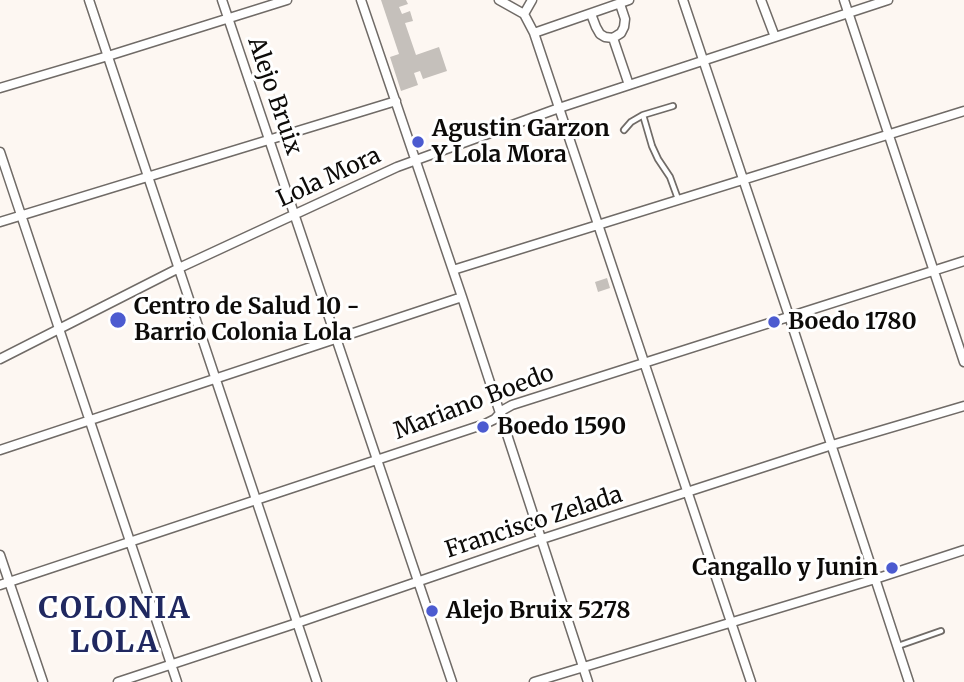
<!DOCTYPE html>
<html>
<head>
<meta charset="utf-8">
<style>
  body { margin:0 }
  canvas { display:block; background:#fdf7f2 }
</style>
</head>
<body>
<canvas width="964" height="682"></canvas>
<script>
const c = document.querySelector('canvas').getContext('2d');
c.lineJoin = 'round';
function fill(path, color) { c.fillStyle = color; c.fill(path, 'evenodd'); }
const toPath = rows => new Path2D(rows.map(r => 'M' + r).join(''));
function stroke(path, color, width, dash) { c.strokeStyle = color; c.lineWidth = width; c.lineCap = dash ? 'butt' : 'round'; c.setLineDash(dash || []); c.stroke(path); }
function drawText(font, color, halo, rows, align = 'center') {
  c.font = font + ' Merriweather,serif'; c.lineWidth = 6; c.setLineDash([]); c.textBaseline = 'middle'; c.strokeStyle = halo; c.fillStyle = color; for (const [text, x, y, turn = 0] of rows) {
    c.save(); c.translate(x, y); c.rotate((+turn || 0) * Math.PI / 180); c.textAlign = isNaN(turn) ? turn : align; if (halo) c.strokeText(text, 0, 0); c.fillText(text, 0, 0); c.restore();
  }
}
fill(toPath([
  [381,0,406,0,408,4,399,7,402,14,410,11,413,21,405,23,416,55,439,47,447,71,423,79,420,71,414,73,418,85,401,91,390,57,399,54],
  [607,278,610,288,598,292,595,282]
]), '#c5c0bb');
const lane = toPath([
  [643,115,652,146,658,159,670,177,678,199],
  [624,130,631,122,643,115,673,106],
  [898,646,941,631]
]);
const street = toPath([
  [89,0,317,682],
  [222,0,452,682],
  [361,0,462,297,588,682],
  [499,0,524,14],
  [683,0,789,316,909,682],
  [761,0,775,37],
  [844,0,964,362],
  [524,14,534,33,751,682],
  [524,14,532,0],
  [591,14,596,27,600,34,605,37,613,38,621,33,624,27,625,19,620,4],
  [534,33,629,0],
  [613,38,629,85],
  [0,88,108,56,287,0],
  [0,152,177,682],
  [0,222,396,101],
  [453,270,964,111],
  [0,359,179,268,397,167,559,108,888,0],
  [0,450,462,297],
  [0,555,43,682],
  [0,585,485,424,495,419,503,410,512,405,964,261],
  [118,682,297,623,542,539,832,445,964,406],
  [534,682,875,579,964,550]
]);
stroke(lane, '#706b67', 8);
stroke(street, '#706b67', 11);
stroke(lane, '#fff', 4.5);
stroke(street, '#fff', 8);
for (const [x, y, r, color] of [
  [418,142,7,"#4c5bd0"],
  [118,320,9,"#4c5bd0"],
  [774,322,7,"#4c5bd0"],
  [483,427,7,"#4c5bd0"],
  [892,568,7,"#4c5bd0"],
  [432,611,7,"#4c5bd0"]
]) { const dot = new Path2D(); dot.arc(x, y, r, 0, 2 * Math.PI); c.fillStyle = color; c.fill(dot); stroke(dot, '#fff', 2.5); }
drawText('23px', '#0d0b09', '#fff', [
  ["Alejo Bruix",274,96,71],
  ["Lola Mora",329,178,-25],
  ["Mariano Boedo",474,403,-21],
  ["Francisco Zelada",534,523,-18]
]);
drawText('bold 23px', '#0d0b09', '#fff', [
  ["Agustin Garzon",432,129],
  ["Y Lola Mora",432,155],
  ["Centro de Salud 10 -",134,307],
  ["Barrio Colonia Lola",134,333],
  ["Boedo 1780",788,322],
  ["Boedo 1590",497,427],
  ["Cangallo y Junin",878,568,"right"],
  ["Alejo Bruix 5278",446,611]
], 'left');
c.letterSpacing = '2px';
drawText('bold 30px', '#202860', '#fff', [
  ["COLONIA",115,610],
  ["LOLA",115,644]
]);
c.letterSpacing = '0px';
</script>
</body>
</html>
